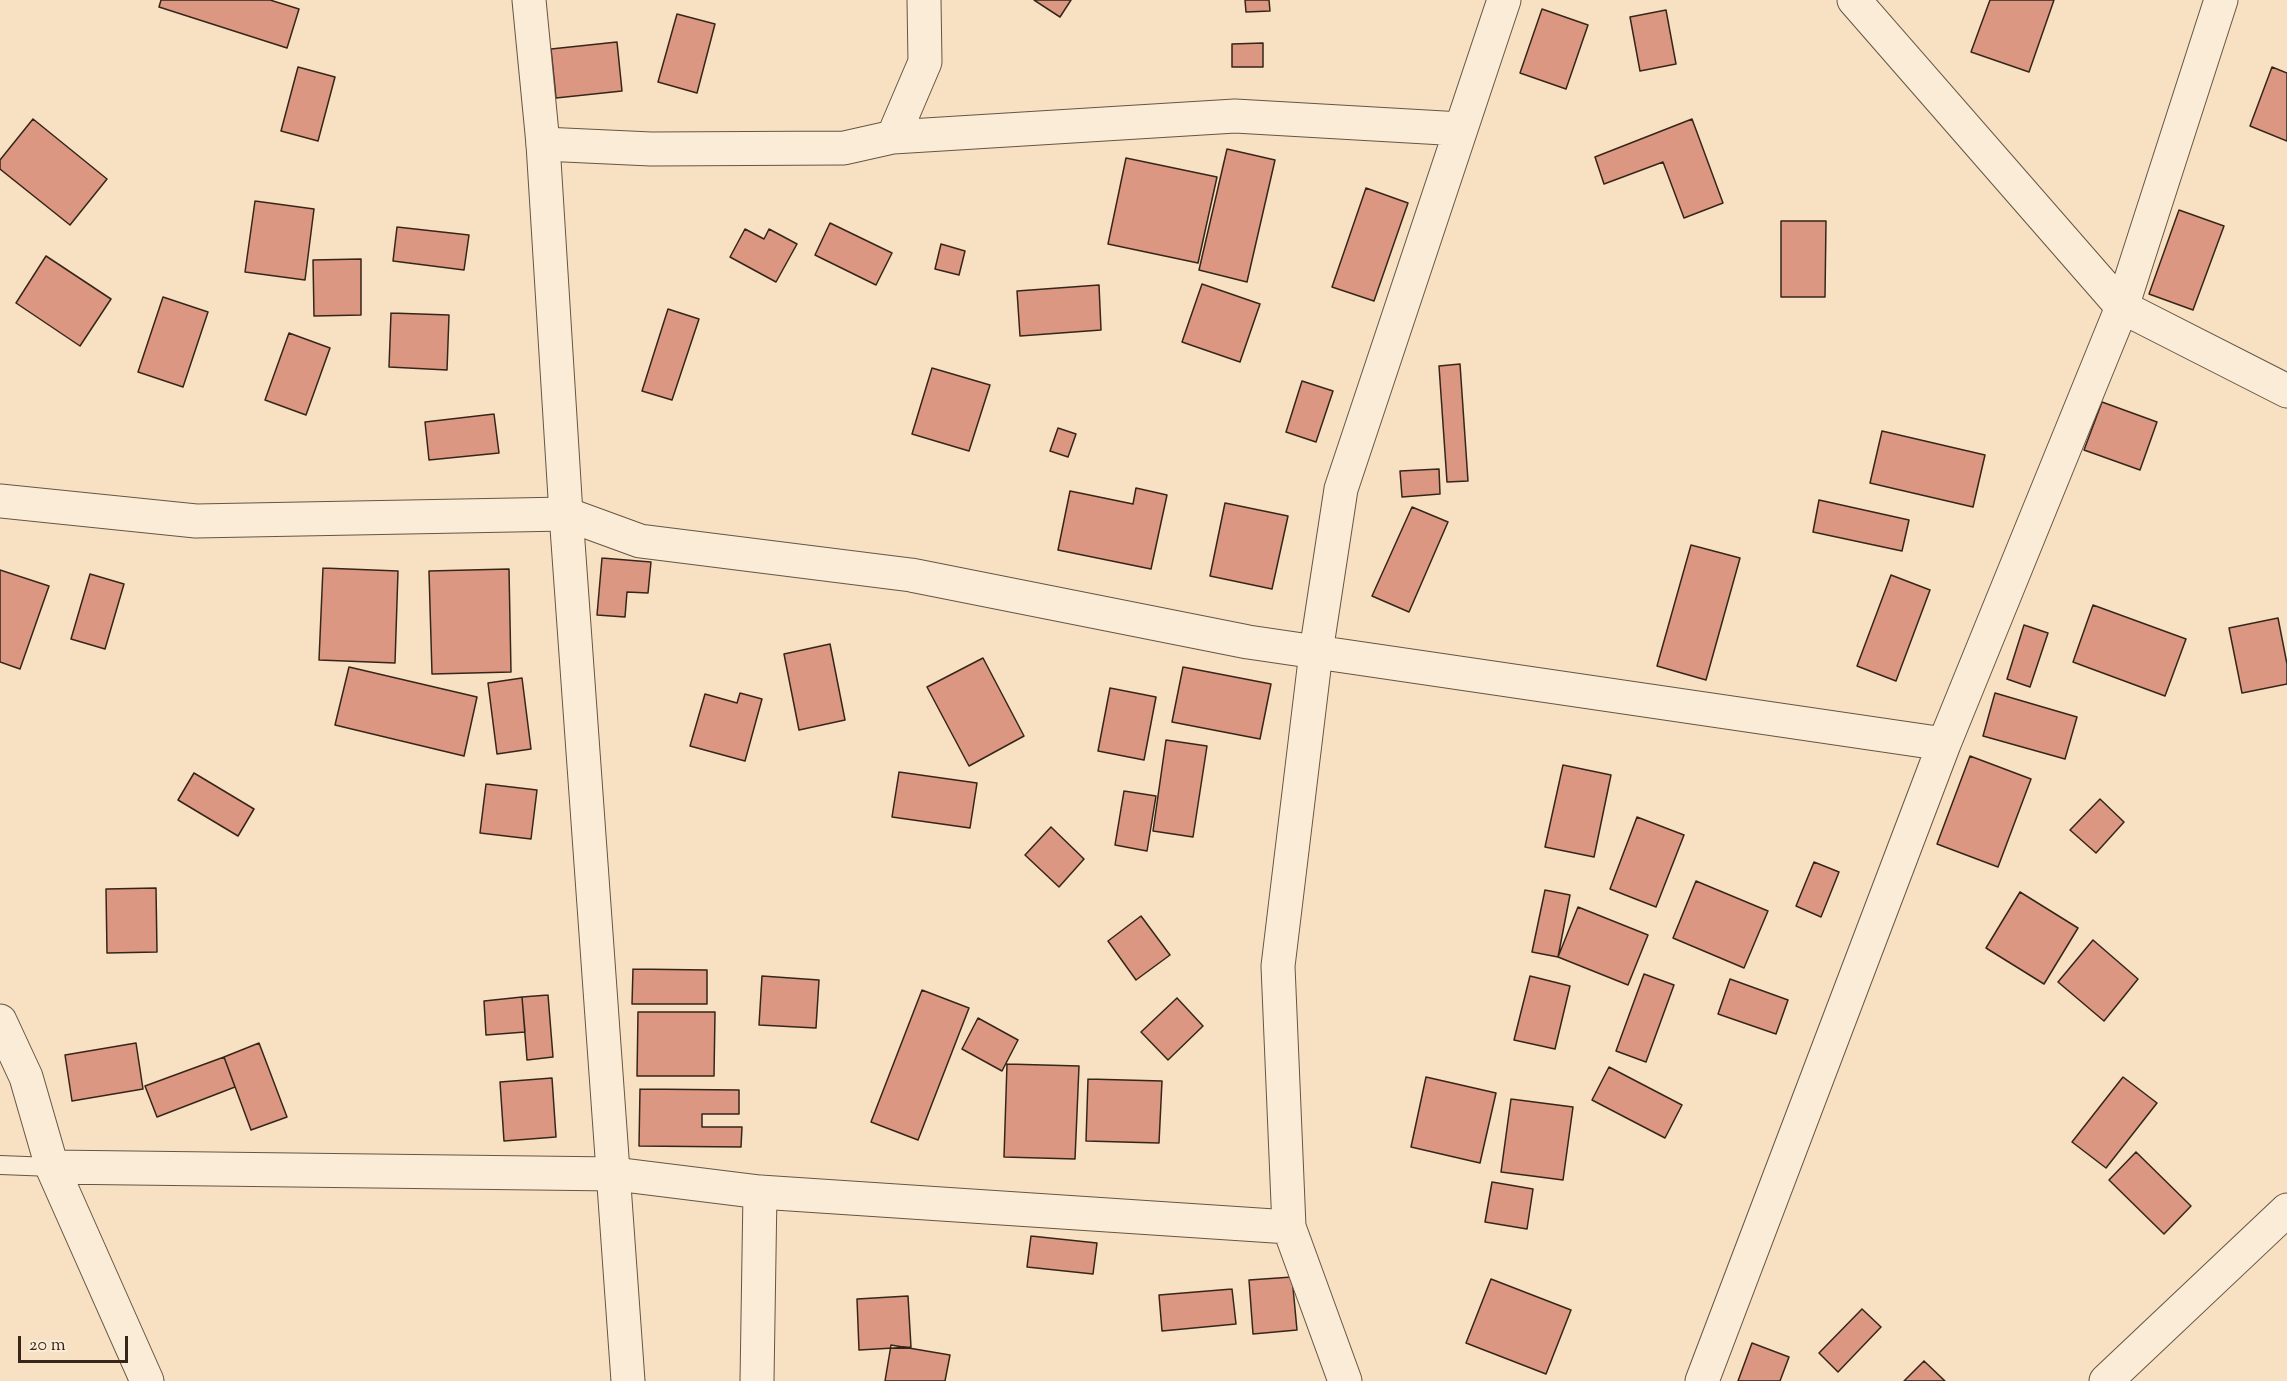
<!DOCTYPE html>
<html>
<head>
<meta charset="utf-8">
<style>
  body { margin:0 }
  #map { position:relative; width:2287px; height:1381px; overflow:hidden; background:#f7e1c2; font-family:"Sorts Mill Goudy",serif }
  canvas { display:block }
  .scale { position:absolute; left:18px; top:1336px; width:110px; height:27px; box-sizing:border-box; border:3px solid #36261a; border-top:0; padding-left:8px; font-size:18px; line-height:21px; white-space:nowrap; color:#36261a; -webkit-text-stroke:4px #faecd7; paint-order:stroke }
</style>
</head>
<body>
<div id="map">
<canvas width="2287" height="1381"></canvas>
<div class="scale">20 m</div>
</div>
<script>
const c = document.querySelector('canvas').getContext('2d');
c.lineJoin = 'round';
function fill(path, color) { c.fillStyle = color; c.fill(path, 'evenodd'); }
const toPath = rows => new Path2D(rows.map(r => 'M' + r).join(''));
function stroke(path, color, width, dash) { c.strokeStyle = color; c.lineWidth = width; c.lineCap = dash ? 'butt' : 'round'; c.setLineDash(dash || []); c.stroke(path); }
const building = toPath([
  [161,0,270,0,299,9,287,48,159,7,161,0],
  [1034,0,1071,0,1060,17,1034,0],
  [1245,0,1269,0,1270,11,1246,12,1245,0],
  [1990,0,2054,0,2029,72,1971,52,1990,0],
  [1542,9,1588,25,1566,89,1520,73,1542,9],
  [1666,10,1676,64,1640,71,1630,17,1666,10],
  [677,14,715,24,697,93,658,82,677,14],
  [617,42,622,91,556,98,551,49,617,42],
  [1263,43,1263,67,1232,67,1232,44,1263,43],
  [298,67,335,77,318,141,281,131,298,67],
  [2272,67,2287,73,2287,141,2250,126,2272,67],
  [33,119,107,179,70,225,0,169,0,160,33,119],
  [1692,119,1723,203,1684,218,1663,162,1604,184,1595,157,1692,119],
  [1227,149,1275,160,1247,282,1199,270,1227,149],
  [1126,158,1217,177,1198,263,1108,244,1126,158],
  [1366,188,1408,203,1374,301,1332,287,1366,188],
  [255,201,314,209,305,280,245,272,255,201],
  [2179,210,2224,226,2193,310,2149,294,2179,210],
  [1781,221,1826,221,1825,297,1781,297,1781,221],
  [830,223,892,253,876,285,815,255,830,223],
  [397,227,469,235,464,270,393,261,397,227],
  [745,229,764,239,769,229,797,244,776,282,730,257,745,229],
  [941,244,965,251,959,275,935,269,941,244],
  [46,256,111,299,80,346,16,303,46,256],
  [361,259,361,315,314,316,313,260,361,259],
  [1202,284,1260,304,1240,362,1182,342,1202,284],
  [1099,285,1101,330,1020,336,1017,291,1099,285],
  [163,297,208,312,183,387,138,372,163,297],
  [668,309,699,319,672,400,642,391,668,309],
  [391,313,449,315,447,370,389,367,391,313],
  [289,333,330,348,306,415,265,400,289,333],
  [1460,364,1468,481,1447,482,1439,366,1460,364],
  [932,368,990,385,969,451,912,434,932,368],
  [1302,381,1333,391,1316,442,1286,432,1302,381],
  [2102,402,2157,422,2140,470,2084,450,2102,402],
  [494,414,499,453,429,460,425,422,494,414],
  [1058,428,1076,434,1068,457,1050,451,1058,428],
  [1882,431,1985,455,1973,507,1870,483,1882,431],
  [1439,469,1440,494,1402,497,1400,471,1439,469],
  [1136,488,1167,495,1151,569,1058,550,1070,491,1133,504,1136,488],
  [1819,500,1909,520,1902,551,1813,532,1819,500],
  [1225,503,1288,516,1272,589,1210,576,1225,503],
  [1412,507,1448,522,1409,612,1372,596,1412,507],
  [1691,545,1740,558,1706,680,1657,666,1691,545],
  [602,558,651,562,648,593,627,592,625,617,597,615,602,558],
  [323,568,398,571,395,663,319,660,323,568],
  [509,569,511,672,432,674,429,571,509,569],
  [0,570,49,586,20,669,0,662,0,570],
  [90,574,124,584,105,649,71,639,90,574],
  [1891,575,1930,590,1896,681,1857,666,1891,575],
  [2093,605,2186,639,2165,696,2073,662,2093,605],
  [2278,618,2287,664,2287,684,2242,693,2229,628,2278,618],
  [2024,625,2048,633,2030,687,2007,679,2024,625],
  [830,644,845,720,799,730,784,654,830,644],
  [983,658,1024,736,969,766,927,687,983,658],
  [349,667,477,697,464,756,335,725,349,667],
  [1183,667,1271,684,1260,739,1172,722,1183,667],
  [522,678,531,749,497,754,488,683,522,678],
  [1110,688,1156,697,1144,760,1098,751,1110,688],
  [740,693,762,699,745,761,690,746,705,694,737,703,740,693],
  [1995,693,2077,717,2065,759,1983,736,1995,693],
  [1166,740,1207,746,1193,837,1153,831,1166,740],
  [1970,756,2031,779,1998,867,1937,844,1970,756],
  [1563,765,1611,775,1594,857,1545,847,1563,765],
  [899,772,977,783,970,828,892,817,899,772],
  [194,773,254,809,238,836,178,800,194,773],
  [486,784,537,790,531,839,480,833,486,784],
  [1124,791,1156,796,1147,851,1115,845,1124,791],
  [2100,799,2124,822,2096,853,2070,830,2100,799],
  [1637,817,1684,835,1656,907,1610,889,1637,817],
  [1051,827,1084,859,1059,887,1025,855,1051,827],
  [1814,862,1839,872,1821,917,1796,906,1814,862],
  [1696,881,1768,911,1744,968,1673,938,1696,881],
  [156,888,157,952,107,953,106,889,156,888],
  [1545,890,1570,895,1558,957,1532,952,1545,890],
  [2020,892,2078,928,2044,984,1986,948,2020,892],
  [1578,907,1648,935,1628,985,1558,957,1578,907],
  [1141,916,1170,955,1136,980,1108,941,1141,916],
  [2093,940,2138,979,2104,1021,2058,982,2093,940],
  [633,969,707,970,707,1004,632,1004,633,969],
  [1644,974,1674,985,1646,1062,1616,1051,1644,974],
  [762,976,819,980,816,1028,759,1025,762,976],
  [1530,976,1570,986,1555,1049,1514,1040,1530,976],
  [1730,979,1788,1000,1776,1034,1718,1014,1730,979],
  [922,990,969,1008,918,1140,871,1122,922,990],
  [548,995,553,1057,527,1060,522,997,548,995],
  [522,997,525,1032,486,1035,484,1001,522,997],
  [1177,998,1203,1026,1168,1060,1141,1032,1177,998],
  [638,1012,715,1012,714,1076,637,1076,638,1012],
  [978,1018,1018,1040,1002,1071,962,1049,978,1018],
  [136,1043,143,1089,72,1101,65,1055,136,1043],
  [259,1043,287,1117,251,1130,224,1057,259,1043],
  [224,1057,235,1087,157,1117,145,1086,224,1057],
  [1007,1064,1079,1066,1075,1159,1004,1157,1007,1064],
  [1609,1067,1682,1105,1665,1138,1592,1100,1609,1067],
  [1426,1077,1496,1093,1480,1163,1411,1147,1426,1077],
  [2123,1077,2157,1103,2106,1168,2072,1142,2123,1077],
  [552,1078,556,1137,504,1141,500,1082,552,1078],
  [1088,1079,1162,1081,1159,1143,1086,1141,1088,1079],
  [640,1089,739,1090,739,1114,702,1114,702,1127,742,1127,741,1147,639,1146,640,1089],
  [1511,1099,1573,1107,1563,1180,1501,1172,1511,1099],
  [2136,1152,2191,1206,2164,1234,2109,1180,2136,1152],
  [1492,1182,1533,1189,1527,1229,1485,1222,1492,1182],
  [1031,1236,1097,1243,1093,1274,1027,1267,1031,1236],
  [1292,1277,1297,1330,1253,1334,1249,1280,1292,1277],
  [1491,1279,1571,1310,1546,1374,1466,1343,1491,1279],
  [1232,1289,1236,1324,1162,1331,1159,1295,1232,1289],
  [908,1296,911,1347,859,1350,857,1299,908,1296],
  [1862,1309,1881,1327,1838,1372,1819,1353,1862,1309],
  [1752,1343,1789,1357,1780,1381,1738,1381,1752,1343],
  [891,1345,950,1355,945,1381,885,1381,891,1345],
  [1924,1361,1945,1381,1904,1381,1924,1361]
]);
fill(building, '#dc9783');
stroke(building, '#36261a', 1.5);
const service = toPath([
  [0,1165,52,1167]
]);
const minor = toPath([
  [1854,0,2122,307,2287,391],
  [893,137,1235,116,1461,129],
  [543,144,651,149,844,148,893,137,925,62,924,0],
  [0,501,196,521,566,514,640,541,911,575,1248,642,1944,744],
  [0,1021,26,1077,52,1167,147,1381],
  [52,1167,615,1174,760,1192,1289,1227],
  [757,1381,760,1192],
  [1345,1381,1289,1227,1278,966,1316,652,1341,489,1504,0],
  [1702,1381,1944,744,2122,307,2221,0],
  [2106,1381,2287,1210]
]);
const tertiary = toPath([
  [529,0,543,144,566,514,628,1381]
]);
stroke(service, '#654', 20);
stroke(minor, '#654', 35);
stroke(tertiary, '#654', 35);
stroke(service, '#faecd7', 18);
stroke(minor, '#faecd7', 33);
stroke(tertiary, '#faecd7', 33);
</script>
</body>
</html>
